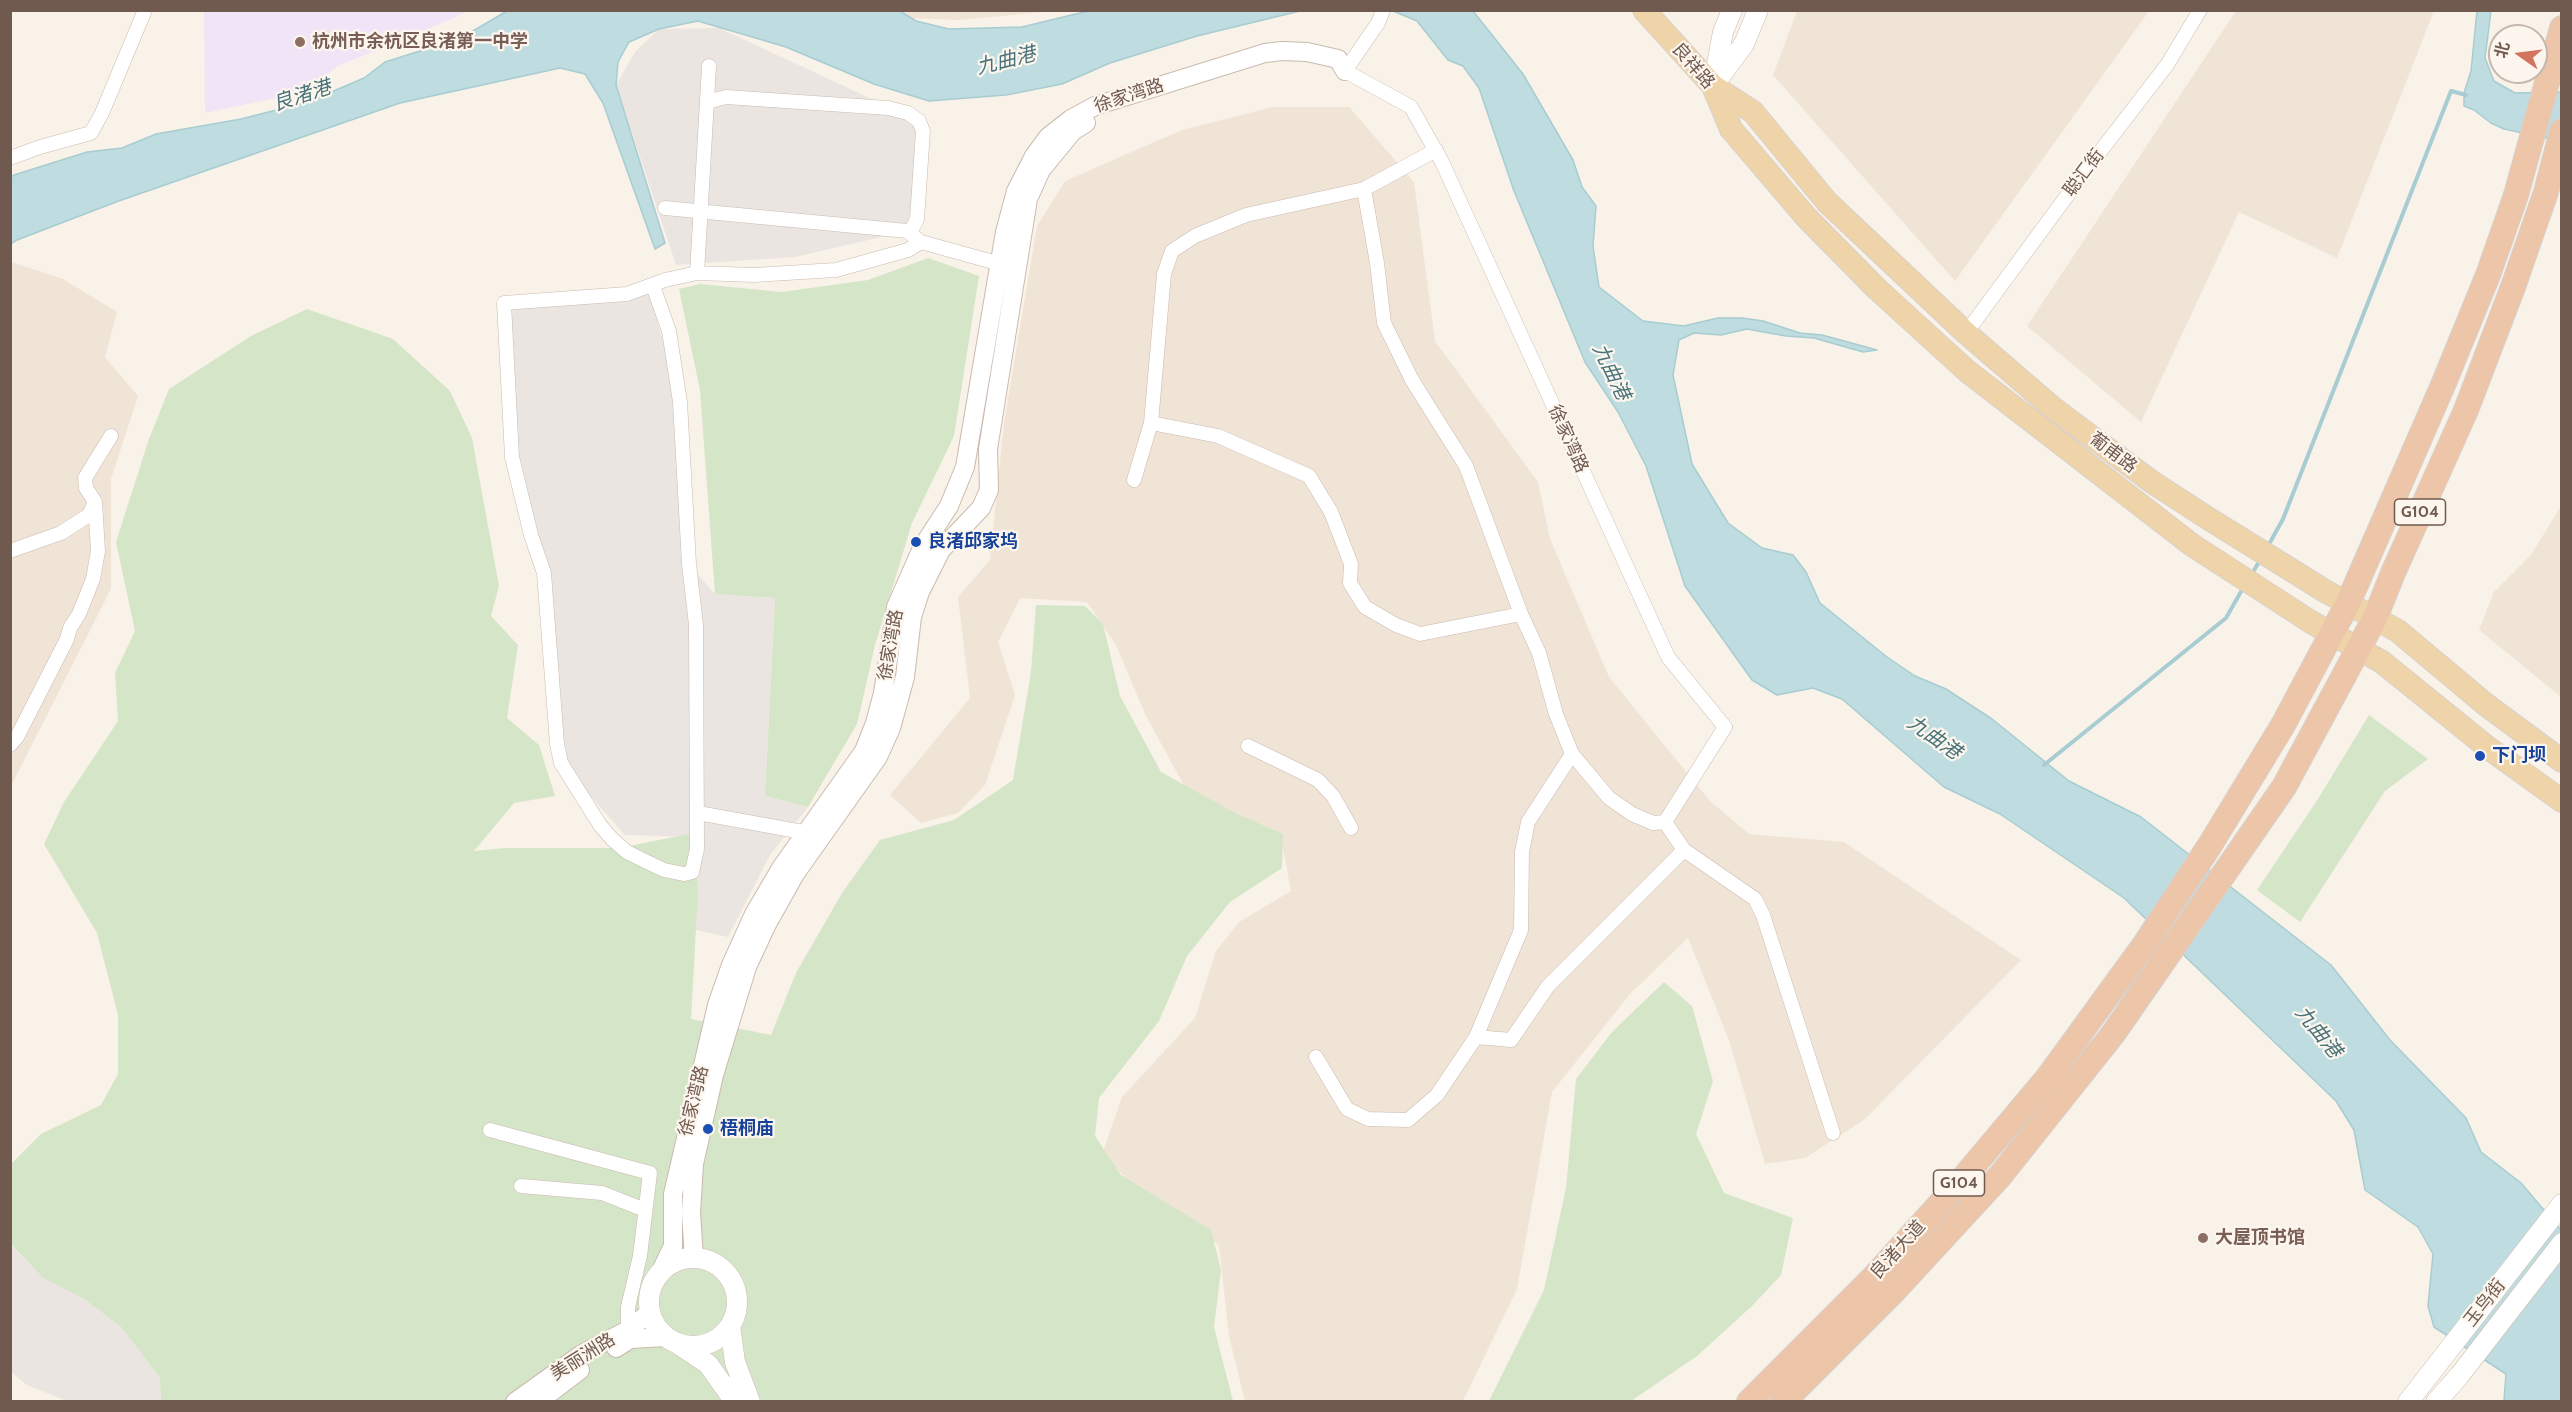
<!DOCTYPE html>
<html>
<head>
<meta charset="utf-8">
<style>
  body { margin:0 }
  #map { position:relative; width:2572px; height:1412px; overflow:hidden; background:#f9f2e8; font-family:Cabin,"Noto Sans SC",sans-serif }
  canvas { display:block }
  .frame { position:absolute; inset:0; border:12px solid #705a4f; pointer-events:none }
  .north { position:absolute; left:2488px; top:24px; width:60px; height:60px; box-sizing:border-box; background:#fdf6ee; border:2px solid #c5b8ae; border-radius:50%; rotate:284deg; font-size:16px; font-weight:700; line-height:24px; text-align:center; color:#705a4f }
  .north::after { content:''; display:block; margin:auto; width:21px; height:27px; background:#d3745e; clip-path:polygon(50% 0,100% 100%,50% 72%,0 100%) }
</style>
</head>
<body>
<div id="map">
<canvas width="2572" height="1412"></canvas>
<div class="frame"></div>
<div class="north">北</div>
</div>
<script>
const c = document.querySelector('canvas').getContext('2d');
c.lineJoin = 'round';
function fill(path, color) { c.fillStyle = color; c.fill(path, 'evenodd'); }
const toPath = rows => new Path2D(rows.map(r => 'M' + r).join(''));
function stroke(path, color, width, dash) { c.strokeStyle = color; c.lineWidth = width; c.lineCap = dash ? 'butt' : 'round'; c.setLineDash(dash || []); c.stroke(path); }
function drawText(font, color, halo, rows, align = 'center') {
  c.font = font + ' Cabin,"Noto Sans SC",sans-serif'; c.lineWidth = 4.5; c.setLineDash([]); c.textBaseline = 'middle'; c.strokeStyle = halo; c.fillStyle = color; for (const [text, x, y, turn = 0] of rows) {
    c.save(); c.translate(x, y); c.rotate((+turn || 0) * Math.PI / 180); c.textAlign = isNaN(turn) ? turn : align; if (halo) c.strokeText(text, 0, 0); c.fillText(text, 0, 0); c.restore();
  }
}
fill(toPath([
  [880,11,1053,11,960,20,881,17],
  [1797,11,1797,10,2149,11,1955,281,1773,75],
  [2236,11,2434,11,2337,258,2239,212,2141,422,2027,326],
  [1273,107,1349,107,1414,182,1435,341,1538,482,1550,539,1609,677,1709,800,1749,834,1844,842,2021,960,1864,1120,1805,1158,1765,1164,1729,1040,1688,938,1630,994,1552,1092,1517,1289,1463,1401,1245,1401,1229,1336,1219,1245,1149,1201,1102,1154,1122,1097,1195,1018,1216,951,1239,922,1291,891,1281,838,1193,802,1145,714,1116,645,1087,602,1020,598,998,642,1015,695,985,785,958,813,921,823,890,795,970,698,958,597,990,560,1004,423,1037,226,1065,181,1182,130],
  [11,262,63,279,117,312,105,357,138,396,111,479,111,589,12,784],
  [2561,506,2561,697,2479,630,2494,592,2531,555]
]), '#f0e4d7');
fill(toPath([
  [719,28,919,121,923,131,907,231,795,257,676,265,616,85,635,52,659,29],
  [648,288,680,402,689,564,715,594,775,598,765,796,808,807,770,855,728,937,696,930,697,837,625,835,561,763,544,573,512,457,504,303],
  [10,1244,43,1278,84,1299,121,1327,160,1378,161,1401,67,1401,27,1385,11,1372]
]), '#ebe5e1');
fill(toPath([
  [204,11,204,10,467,11,454,18,338,66,312,87,290,95,205,113]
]), '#efe5f6');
fill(toPath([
  [928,258,979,276,954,436,912,523,875,645,857,724,808,807,765,796,775,598,715,594,700,390,679,289,700,284,782,292,868,280],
  [307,309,393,339,450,391,472,438,499,586,491,616,518,645,507,718,539,745,555,796,514,803,474,851,505,848,619,848,694,833,698,892,691,1019,771,1035,796,973,842,893,880,840,954,820,1013,780,1031,672,1036,605,1085,606,1103,624,1120,696,1161,772,1237,814,1283,834,1282,868,1230,902,1187,956,1159,1021,1099,1098,1095,1136,1121,1175,1211,1230,1221,1270,1214,1327,1233,1401,161,1401,160,1378,121,1327,84,1299,43,1278,11,1244,11,1164,41,1134,101,1105,118,1074,118,1015,97,933,44,844,64,802,118,721,115,673,135,631,116,542,149,439,169,389,251,336],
  [2369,715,2428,759,2385,791,2300,922,2257,890,2318,799],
  [1664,982,1692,1006,1713,1081,1696,1134,1724,1193,1793,1218,1781,1275,1752,1306,1697,1356,1631,1401,1489,1401,1544,1290,1566,1188,1576,1079,1612,1032]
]), '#d5e5c8');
const water = toPath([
  [898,10,916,21,949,29,1022,27,1088,11,1300,11,1197,36,1110,63,1062,84,1006,95,929,101,874,84,786,47,698,21,659,29,629,42,618,62,616,85,665,243,655,249,603,103,585,74,560,68,400,103,116,202,17,240,11,244,11,177,14,175,87,152,122,148,156,134,241,119,308,102,364,78,385,62,461,38,507,11,898,10],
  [1393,11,1473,11,1523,74,1573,160,1582,187,1596,206,1593,246,1599,287,1643,321,1684,326,1718,318,1742,318,1763,321,1800,333,1822,335,1877,350,1863,352,1814,338,1786,336,1747,329,1721,335,1694,333,1679,340,1673,375,1692,464,1728,523,1762,548,1793,555,1806,572,1820,603,1887,657,1915,676,1946,689,1992,719,2069,781,2141,817,2331,965,2390,1040,2466,1118,2481,1152,2521,1183,2561,1230,2561,1401,2504,1401,2506,1374,2434,1327,2428,1306,2433,1254,2418,1227,2365,1190,2354,1130,2336,1101,2124,898,2000,814,1944,787,1842,699,1813,688,1777,695,1752,680,1685,586,1646,466,1618,412,1585,362,1514,191,1479,88,1463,66,1448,60,1417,21,1393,11],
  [2477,11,2491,11,2485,58,2494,81,2515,93,2561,92,2561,141,2504,129,2491,123,2474,110,2464,106,2464,93,2471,71,2477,11]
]);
fill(water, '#bfdde0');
stroke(water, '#a7ccd1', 1.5);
stroke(toPath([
  [2268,546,2283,519,2451,91,2466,95],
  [2252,574,2260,560],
  [2044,765,2226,618,2243,588]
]), '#a7ccd1', 4);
const minor = toPath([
  [1383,10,1378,23,1345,71,1411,107,1442,162,1668,657,1725,727,1665,822],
  [707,102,726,97,888,108,908,113,919,121,923,131,917,219,910,233],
  [10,158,40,147,91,133,102,113,145,10],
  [1364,189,1377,263,1384,323,1412,380,1466,466,1521,614,1539,653,1556,714,1572,754,1609,798,1632,814,1653,823,1665,822,1684,850,1755,899,1763,915,1833,1133],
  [665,208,907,231,917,239],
  [697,273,709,66],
  [653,286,669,331,680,402,689,564,696,625,697,849,692,872,684,874,664,870,645,861,627,852,612,839,600,825,561,763,557,744,544,573,531,535,512,457,504,303,627,294,665,280,697,273,754,275,836,270,908,250,921,242,1008,266],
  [1966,333,2089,166,2167,65,2200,10],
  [1151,423,1218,436,1309,476,1331,512,1351,564,1350,583,1365,607,1396,625,1420,634,1521,614],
  [1134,480,1151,423,1164,274,1172,251,1195,236,1246,215,1364,189,1436,150],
  [10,551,61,533,89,515,95,502],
  [10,745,17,737,67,639,70,628,79,614,93,579,98,551,95,502,86,488,85,478,111,436],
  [1248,746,1318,780,1333,796,1351,828],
  [698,813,814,834],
  [1476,1037,1511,1040,1548,986,1684,850],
  [1316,1057,1347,1109,1368,1119,1408,1120,1437,1095,1476,1037,1521,930,1522,852,1528,822,1572,754],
  [490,1130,650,1173,640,1256,628,1307,628,1330],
  [521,1186,602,1193,645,1210]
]);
const tertiary = toPath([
  [694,1258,691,1213,694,1164,714,1075,747,967,767,924,795,874,878,757,891,728,905,677,912,617,920,592,941,550,981,508,989,490,988,449,1028,199,1041,170,1073,131,1086,123],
  [660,1273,673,1246,673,1194,717,1005,731,965,754,914,781,868,864,751,875,723,883,693,896,607,923,546,949,506,965,467,1005,232,1016,191,1034,156,1048,137,1071,119,1095,106,1265,53,1282,51,1307,52,1338,59,1345,71],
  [616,1348,630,1339,666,1337],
  [515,1402,582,1354,628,1330,650,1312],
  [538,1402,580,1370]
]);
const secondary = toPath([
  [1714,80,1723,32,1732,10],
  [1713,86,1744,44,1758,10],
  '649 1302a44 44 0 1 1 88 0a44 44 0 1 1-88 0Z',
  [730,1326,735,1362,750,1402],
  [678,1344,708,1364,735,1402],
  [2408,1402,2562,1204],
  [2436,1402,2459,1376,2562,1243]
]);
const primary = toPath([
  [1644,10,1713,86,1731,129,1806,217,1877,289,1967,371,2192,545,2311,622,2382,662,2487,747,2562,801],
  [1713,86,1753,112,1827,202,1966,333,2053,408,2152,482,2206,517,2325,591,2398,631,2485,704,2562,761]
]);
const trunk = toPath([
  [1749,1402,1874,1277,1960,1182,2049,1076,2145,944,2210,845,2283,725,2348,603,2443,385,2488,275,2516,195,2562,28],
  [1783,1402,1894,1291,2000,1176,2113,1034,2284,787,2375,618,2393,573,2466,410,2513,287,2546,192,2562,131]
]);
stroke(minor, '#cabaaf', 15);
stroke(tertiary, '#cabaaf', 20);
stroke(secondary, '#cebcb0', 21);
stroke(primary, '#d7d1ce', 24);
stroke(trunk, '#d7d1ce', 26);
stroke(minor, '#fff', 14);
stroke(tertiary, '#fff', 18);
stroke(secondary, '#fff', 20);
stroke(primary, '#efd3a9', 22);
stroke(trunk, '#edc5a8', 24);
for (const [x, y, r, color] of [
  [300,42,6,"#8d6e63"],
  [916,542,6,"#1a4fb4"],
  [2480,756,6,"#1a4fb4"],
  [708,1129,6,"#1a4fb4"],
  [2203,1238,6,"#8d6e63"]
]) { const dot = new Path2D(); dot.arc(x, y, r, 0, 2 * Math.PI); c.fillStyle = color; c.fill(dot); stroke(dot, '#fdf6ee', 2); }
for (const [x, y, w] of [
  [2420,512,51],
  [1959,1183,51]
]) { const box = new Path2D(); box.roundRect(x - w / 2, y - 13, w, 26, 4.5); c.fillStyle = '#fdf6ee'; c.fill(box); stroke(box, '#705a4f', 1.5); }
drawText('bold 16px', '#705a4f', null, [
  ["G104",2420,512],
  ["G104",1959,1183]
]);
drawText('bold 18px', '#785e54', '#fdf6ee', [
  ["杭州市余杭区良渚第一中学",312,42],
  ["大屋顶书馆",2215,1238]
], 'left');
drawText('18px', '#705a4f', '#fdf6ee', [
  ["良祥路",1693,66,49],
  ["徐家湾路",1129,96,-18],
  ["聪汇街",2084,173,-53],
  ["徐家湾路",1568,439,66],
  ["葡甫路",2113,453,37],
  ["徐家湾路",891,645,-80],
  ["徐家湾路",694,1101,-76],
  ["良渚大道",1898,1250,-48],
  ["玉鸟街",2485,1303,-52],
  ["美丽洲路",583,1357,-32]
]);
drawText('bold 18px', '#164399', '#fdf6ee', [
  ["良渚邱家坞",928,542],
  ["下门坝",2492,756],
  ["梧桐庙",720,1129]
], 'left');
drawText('italic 20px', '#49737a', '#fdf6ee', [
  ["九曲港",1006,61,-14],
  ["良渚港",302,96,-18],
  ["九曲港",1611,372,64],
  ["九曲港",1934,738,35],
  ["九曲港",2318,1032,51]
]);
</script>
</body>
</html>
